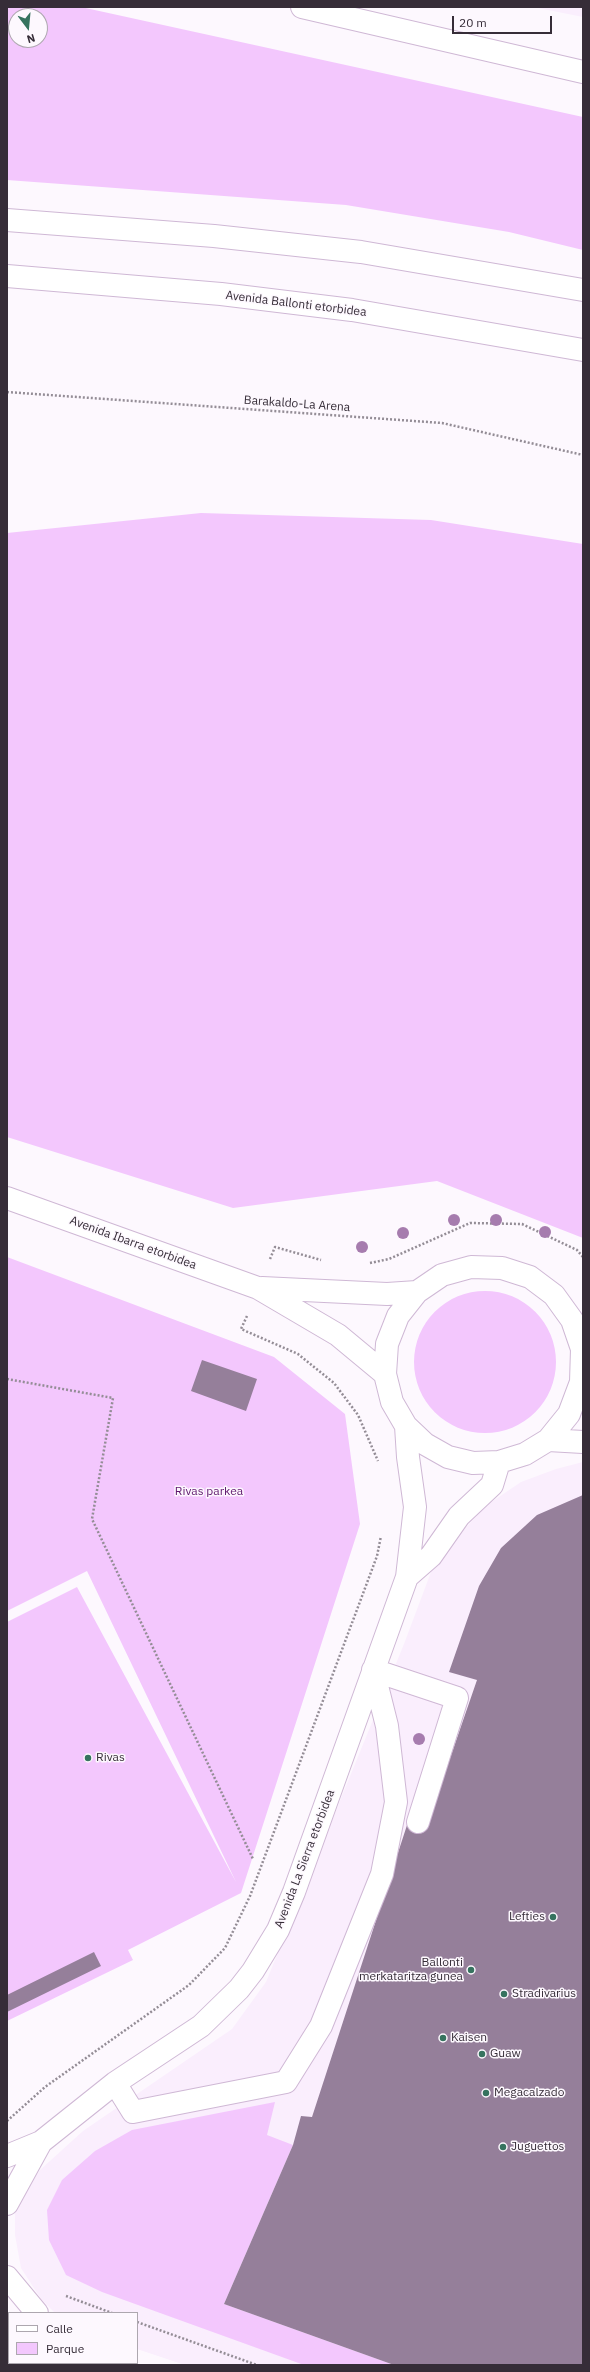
<!DOCTYPE html>
<html>
<head>
<meta charset="utf-8">
<style>
  body { margin:0 }
  #map { position:relative; width:590px; height:2372px; overflow:hidden; background:#fdf8fe; font-family:"IBM Plex Sans",sans-serif }
  canvas { display:block }
  .frame { position:absolute; inset:0; border:8px solid #362d38; pointer-events:none }
  .legend { position:absolute; left:8px; top:2312px; width:130px; height:52px; box-sizing:border-box; background:#fdf8fe; border:1px solid #ada7af; margin:0; padding:5px 7px; list-style:none; font-size:12px; color:#362d38 }
  .legend li { display:flex; align-items:center; gap:8px; height:20px }
  .legend b { width:20px; border:1px solid #ada7af }
  .north { position:absolute; left:8px; top:8px; width:40px; height:40px; box-sizing:border-box; background:#fdf8fe; border:1px solid #ada7af; border-radius:50%; rotate:164deg; font-size:11px; font-weight:700; line-height:16px; text-align:center; color:#362d38 }
  .north::after { content:''; display:block; margin:auto; width:14px; height:18px; background:#36735f; clip-path:polygon(50% 0,100% 100%,50% 72%,0 100%) }
  .scale { position:absolute; left:452px; top:16px; width:100px; height:18px; box-sizing:border-box; border:2px solid #362d38; border-top:0; padding-left:5px; font-size:12px; line-height:14px; white-space:nowrap; color:#362d38; -webkit-text-stroke:3px #fdf8fe; paint-order:stroke }
</style>
</head>
<body>
<div id="map">
<canvas width="590" height="2372"></canvas>
<div class="frame"></div>
<ul class="legend">
<li><b style="height:5px;background:#fff"></b>Calle</li>
<li><b style="height:11px;background:#f3c7fd"></b>Parque</li>
</ul>
<div class="north">N</div>
<div class="scale">20 m</div>
</div>
<script>
const c = document.querySelector('canvas').getContext('2d');
c.lineJoin = 'round';
function fill(path, color) { c.fillStyle = color; c.fill(path, 'evenodd'); }
const toPath = rows => new Path2D(rows.map(r => 'M' + r).join(''));
function stroke(path, color, width, dash) { c.strokeStyle = color; c.lineWidth = width; c.lineCap = dash ? 'butt' : 'round'; c.setLineDash(dash || []); c.stroke(path); }
function drawText(font, color, halo, rows, align = 'center') {
  c.font = font + ' "IBM Plex Sans",sans-serif'; c.lineWidth = 3; c.setLineDash([]); c.textBaseline = 'middle'; c.strokeStyle = halo; c.fillStyle = color; for (const [text, x, y, turn = 0] of rows) {
    c.save(); c.translate(x, y); c.rotate((+turn || 0) * Math.PI / 180); c.textAlign = isNaN(turn) ? turn : align; if (halo) c.strokeText(text, 0, 0); c.fillText(text, 0, 0); c.restore();
  }
}
fill(toPath([
  [533,7,583,7,583,17],
  [583,1462,583,2365,185,2365,137,2349,137,2313,55,2313,41,2299,21,2268,15,2235,15,2206,40,2170,83,2131,232,2029,266,1982,404,1644,434,1564,484,1507,521,1482,556,1469]
]), '#faeefd');
fill(toPath([
  [7,7,81,7,583,117,583,250,509,232,346,205,7,180],
  [16,16,40,16,40,40,16,40],
  [201,513,431,520,583,544,583,1238,437,1181,233,1208,7,1137,7,533],
  [7,1257,274,1357,345,1414,360,1524,241,1893,128,1950,133,1960,7,2021,7,1622,77,1587,236,1882,87,1571,7,1611],
  '414 1362a71 71 0 1 1 142 0a71 71 0 1 1-142 0Z',
  [275,2102,267,2135,293,2145,224,2304,394,2365,304,2365,102,2292,66,2275,49,2240,47,2210,62,2180,95,2151,132,2130]
]), '#f3c7fd');
fill(toPath([
  [202,1360,257,1379,246,1411,191,1391],
  [583,1495,583,2365,394,2365,224,2304,293,2145,301,2116,312,2117,409,1819,427,1825,477,1680,449,1672,479,1586,501,1548,537,1515],
  [94,1952,101,1966,7,2012,7,1995]
]), '#957f9a');
const minor = toPath([
  [302,7,583,72],
  [7,1198,258,1288,338,1335,385,1374],
  [262,1288,387,1294,417,1292],
  [548,1440,583,1442],
  [407,1577,431,1556,459,1516,492,1485,499,1462],
  [373,1670,457,1698,418,1822],
  [115,2083,133,2112,286,2082,321,2026,382,1874,396,1802,387,1726,373,1670],
  [7,2156,41,2142,115,2083,201,2026,239,1989,253,1971,278,1930,294,1892,407,1577,415,1507,408,1457,406,1426,392,1402,385,1374,387,1344,398,1316,417,1292,442,1275,471,1267,502,1268,530,1277,554,1295,572,1320,582,1349,581,1382,569,1414,548,1440,525,1454,499,1462,473,1463,448,1457,425,1444,406,1426],
  [7,2204,41,2142],
  [7,2277,37,2313],
  [7,2343,9,2343],
  [100,2363,106,2365]
]);
const major = toPath([
  [7,220,214,236,361,252,583,290],
  [7,276,221,294,352,310,583,350]
]);
stroke(minor, '#cfb8d5', 24);
stroke(major, '#cfb8d5', 24);
stroke(toPath([
  [7,392,442,423,583,455],
  [270,1259,275,1247,321,1260],
  [370,1263,389,1259,470,1223,522,1224,577,1250,583,1257],
  [247,1316,241,1329,298,1354,334,1383,358,1415,378,1461],
  [7,1379,113,1398,92,1519,253,1859],
  [7,2121,45,2087,189,1985,225,1948,250,1896,377,1556,381,1536],
  [66,2296,112,2313],
  [137,2322,257,2365]
]), '#948d96', 2.5, [2, 2]);
stroke(minor, '#fff', 22);
stroke(major, '#fff', 22);
c.fillStyle = '#a67cae';
for (const [x, y] of [
  [454,1220],
  [496,1220],
  [545,1232],
  [403,1233],
  [362,1247],
  [419,1739]
]) { c.beginPath(); c.arc(x, y, 6, 0, 2 * Math.PI); c.fill(); }
for (const [x, y, r, color] of [
  [88,1758,4,"#36735f"],
  [553,1917,4,"#36735f"],
  [471,1970,4,"#36735f"],
  [504,1994,4,"#36735f"],
  [443,2038,4,"#36735f"],
  [482,2054,4,"#36735f"],
  [486,2093,4,"#36735f"],
  [503,2147,4,"#36735f"]
]) { const dot = new Path2D(); dot.arc(x, y, r, 0, 2 * Math.PI); c.fillStyle = color; c.fill(dot); stroke(dot, '#fdf8fe', 1.5); }
drawText('12px', '#362d38', '#fdf8fe', [
  ["Avenida Ballonti etorbidea",296,304,7],
  ["Barakaldo-La Arena",297,404,4],
  ["Avenida Ibarra etorbidea",133,1243,20],
  ["Avenida La Sierra etorbidea",305,1859,-69]
]);
drawText('12px', '#5e166d', '#fdf8fe', [
  ["Rivas parkea",209,1492]
]);
drawText('12px', '#362d38', '#fdf8fe', [
  ["Rivas",96,1758],
  ["Lefties",545,1917,"right"],
  ["Ballonti",463,1963,"right"],
  ["merkataritza gunea",463,1977,"right"],
  ["Stradivarius",512,1994],
  ["Kaisen",451,2038],
  ["Guaw",490,2054],
  ["Megacalzado",494,2093],
  ["Juguettos",511,2147]
], 'left');
</script>
</body>
</html>
